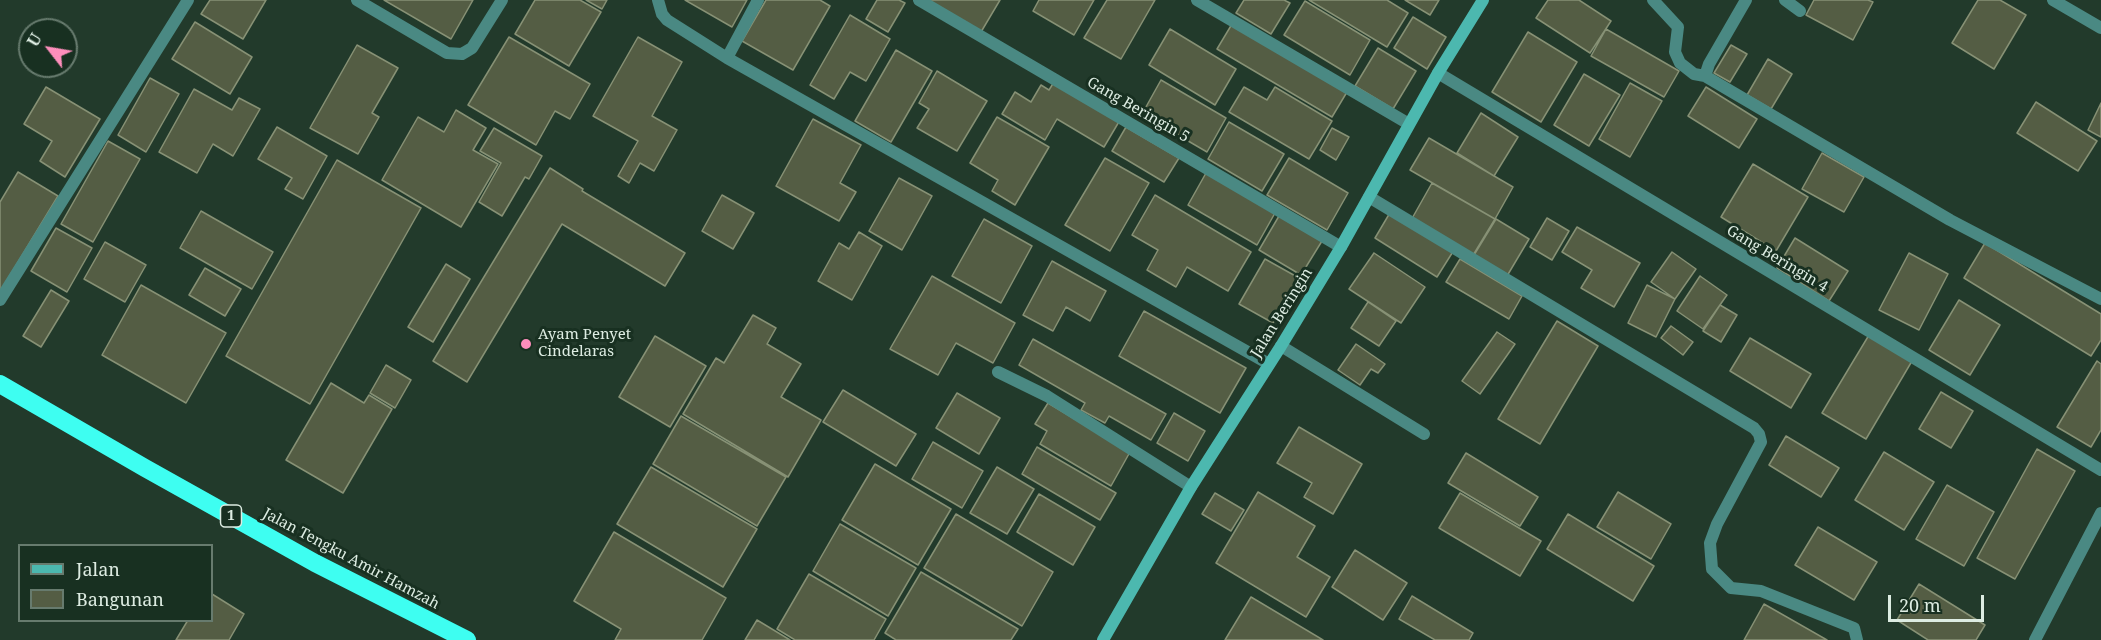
<!DOCTYPE html>
<html>
<head>
<meta charset="utf-8">
<style>
  body { margin:0 }
  #map { position:relative; width:2101px; height:640px; overflow:hidden; background:#223a2b; font-family:"Noto Serif",serif }
  canvas { display:block }
  .legend { position:absolute; left:18px; top:544px; width:195px; height:78px; box-sizing:border-box; background:#183021; border:2px solid #677b6e; margin:0; padding:8px 10px; list-style:none; font-size:18px; color:#ddece2 }
  .legend li { display:flex; align-items:center; gap:12px; height:30px }
  .legend b { width:30px; border:2px solid #677b6e }
  .north { position:absolute; left:18px; top:18px; width:60px; height:60px; box-sizing:border-box; background:#183021; border:2px solid #677b6e; border-radius:50%; rotate:301deg; font-size:16px; font-weight:700; line-height:24px; text-align:center; color:#ddece2 }
  .north::after { content:''; display:block; margin:auto; width:21px; height:27px; background:#fe8ebc; clip-path:polygon(50% 0,100% 100%,50% 72%,0 100%) }
  .scale { position:absolute; left:1888px; top:595px; width:96px; height:27px; box-sizing:border-box; border:3px solid #ddece2; border-top:0; padding-left:8px; font-size:18px; line-height:21px; white-space:nowrap; color:#ddece2; -webkit-text-stroke:4px #183021; paint-order:stroke }
</style>
</head>
<body>
<div id="map">
<canvas width="2101" height="640"></canvas>
<ul class="legend">
<li><b style="height:8px;background:#4cb8af"></b>Jalan</li>
<li><b style="height:16px;background:#545d44"></b>Bangunan</li>
</ul>
<div class="north">U</div>
<div class="scale">20 m</div>
</div>
<script>
const c = document.querySelector('canvas').getContext('2d');
c.lineJoin = 'round';
function fill(path, color) { c.fillStyle = color; c.fill(path, 'evenodd'); }
const toPath = rows => new Path2D(rows.map(r => 'M' + r).join(''));
function stroke(path, color, width, dash) { c.strokeStyle = color; c.lineWidth = width; c.lineCap = dash ? 'butt' : 'round'; c.setLineDash(dash || []); c.stroke(path); }
function drawText(font, color, halo, rows, align = 'center') {
  c.font = font + ' "Noto Serif",serif'; c.lineWidth = 6; c.setLineDash([]); c.textBaseline = 'middle'; c.strokeStyle = halo; c.fillStyle = color; for (const [text, x, y, turn = 0] of rows) {
    c.save(); c.translate(x, y); c.rotate((+turn || 0) * Math.PI / 180); c.textAlign = isNaN(turn) ? turn : align; if (halo) c.strokeText(text, 0, 0); c.fillText(text, 0, 0); c.restore();
  }
}
const building = toPath([
  [210,0,266,0,243,39,201,14,210,0],
  [384,0,473,0,451,39,384,0],
  [535,0,580,0,601,12,569,66,515,34,535,0],
  [586,0,607,0,602,9,586,0],
  [685,0,747,0,732,27,685,0],
  [766,0,820,0,830,6,793,70,742,41,766,0],
  [877,0,899,0,905,3,888,32,866,19,877,0],
  [927,0,1000,0,981,32,927,0],
  [1039,0,1094,0,1074,35,1033,11,1039,0],
  [1107,0,1155,0,1121,59,1084,38,1107,0],
  [1244,0,1284,0,1290,3,1271,34,1236,13,1244,0],
  [1309,0,1387,0,1408,13,1387,47,1309,0],
  [1405,0,1439,0,1430,15,1405,0],
  [1548,0,1579,0,1611,21,1590,53,1536,18,1548,0],
  [1814,0,1868,0,1873,2,1853,40,1806,15,1814,0],
  [1978,0,2000,0,2026,15,1994,69,1952,43,1978,0],
  [1305,1,1370,40,1350,75,1284,35,1305,1],
  [850,15,890,39,866,81,850,72,834,99,810,85,850,15],
  [1413,17,1446,37,1427,69,1394,48,1413,17],
  [195,22,252,57,230,94,172,59,195,22],
  [1232,24,1347,92,1332,117,1217,49,1232,24],
  [1170,29,1236,69,1215,105,1149,65,1170,29],
  [1606,29,1679,71,1664,97,1591,56,1606,29],
  [1528,32,1577,62,1541,122,1492,92,1528,32],
  [509,37,590,84,570,119,555,111,536,145,468,105,509,37],
  [638,37,682,62,652,116,677,130,654,171,640,163,629,183,618,176,638,141,593,116,638,37],
  [357,45,398,68,372,113,379,117,358,154,310,128,357,45],
  [1731,45,1747,54,1730,82,1714,73,1731,45],
  [1378,48,1416,71,1393,109,1355,86,1378,48],
  [896,50,932,71,891,142,855,121,896,50],
  [1768,59,1792,74,1771,109,1747,95,1768,59],
  [937,71,987,101,957,151,917,128,929,109,919,103,937,71],
  [1584,74,1620,95,1589,146,1554,125,1584,74],
  [150,78,179,94,146,152,118,135,150,78],
  [1161,80,1226,118,1207,152,1142,114,1161,80],
  [1054,82,1120,120,1104,147,1057,119,1045,140,1002,114,1015,92,1031,102,1041,85,1049,90,1054,82],
  [1630,83,1662,101,1630,157,1599,139,1630,83],
  [46,87,100,119,65,177,40,161,52,141,24,124,46,87],
  [1244,87,1267,100,1275,87,1332,121,1309,159,1229,112,1244,87],
  [1706,87,1757,119,1739,148,1688,116,1706,87],
  [194,89,232,110,239,98,260,109,233,156,213,144,197,173,159,152,194,89],
  [2036,102,2097,141,2078,171,2017,133,2036,102],
  [2101,103,2101,137,2088,130,2101,103],
  [456,110,486,128,473,150,498,164,461,227,382,180,418,117,444,132,456,110],
  [1481,113,1518,137,1494,176,1457,153,1481,113],
  [997,117,1049,147,1015,205,992,191,998,180,970,163,997,117],
  [813,119,861,145,840,183,856,192,839,221,776,186,813,119],
  [1229,122,1284,154,1262,191,1208,159,1229,122],
  [277,127,327,156,303,199,285,189,292,178,258,159,277,127],
  [1126,127,1179,158,1164,182,1112,151,1126,127],
  [494,128,542,156,529,179,525,177,502,216,479,202,501,163,480,151,494,128],
  [1332,128,1349,137,1336,160,1320,150,1332,128],
  [1429,138,1513,187,1495,219,1410,170,1429,138],
  [108,141,140,159,93,242,61,224,108,141],
  [1822,153,1864,177,1844,212,1802,189,1822,153],
  [1105,158,1149,183,1110,251,1065,225,1105,158],
  [1289,158,1348,193,1327,230,1267,195,1289,158],
  [337,160,421,208,310,404,226,356,337,160],
  [1753,164,1808,197,1776,251,1721,217,1753,164],
  [550,168,583,189,582,191,685,253,665,286,562,224,467,382,433,361,550,168],
  [18,172,58,196,0,292,0,202,18,172],
  [1206,173,1275,213,1257,245,1188,205,1206,173],
  [899,178,932,196,902,250,869,231,899,178],
  [1432,183,1495,219,1472,257,1410,222,1432,183],
  [722,195,754,213,733,249,702,231,722,195],
  [1155,195,1251,252,1228,291,1187,267,1176,287,1147,270,1158,250,1132,235,1155,195],
  [201,211,273,252,252,289,180,248,201,211],
  [1391,211,1454,250,1437,277,1375,238,1391,211],
  [1279,216,1322,241,1301,275,1259,250,1279,216],
  [1547,218,1569,231,1552,260,1530,247,1547,218],
  [984,219,1032,246,1001,303,952,276,984,219],
  [1496,219,1529,239,1507,276,1474,255,1496,219],
  [1577,227,1640,263,1614,307,1581,288,1592,270,1562,252,1577,227],
  [56,228,92,248,67,292,31,271,56,228],
  [859,232,882,246,852,300,818,281,839,243,849,249,859,232],
  [1795,238,1848,271,1829,301,1777,268,1795,238],
  [105,242,146,265,125,302,84,279,105,242],
  [1985,243,2101,314,2101,340,2091,356,1964,278,1985,243],
  [1672,252,1696,269,1675,299,1651,282,1672,252],
  [1374,253,1425,287,1401,323,1349,289,1374,253],
  [1909,253,1948,274,1919,330,1879,310,1909,253],
  [1265,259,1299,278,1273,323,1239,304,1265,259],
  [1460,259,1522,296,1509,319,1446,282,1460,259],
  [1052,261,1106,291,1090,321,1066,307,1053,331,1023,315,1052,261],
  [446,264,470,279,433,342,408,327,446,264],
  [205,268,241,289,225,316,189,295,205,268],
  [932,276,1015,323,993,363,956,343,938,375,890,349,932,276],
  [1700,276,1727,295,1703,329,1677,311,1700,276],
  [141,285,226,333,186,403,102,355,141,285],
  [1647,285,1675,299,1656,337,1628,323,1647,285],
  [51,290,69,301,41,347,23,336,51,290],
  [1959,300,2000,325,1970,375,1929,350,1959,300],
  [1368,302,1396,321,1379,346,1351,328,1368,302],
  [1720,305,1737,315,1721,342,1703,331,1720,305],
  [1144,311,1246,368,1220,413,1119,356,1144,311],
  [753,315,776,328,767,344,801,364,781,397,821,420,788,477,683,414,716,358,724,363,753,315],
  [1557,321,1598,346,1540,444,1498,419,1557,321],
  [1671,326,1693,342,1683,355,1661,338,1671,326],
  [1497,332,1515,344,1480,394,1462,381,1497,332],
  [1869,335,1912,361,1866,439,1822,413,1869,335],
  [655,336,706,366,670,427,619,397,655,336],
  [1750,338,1811,374,1791,408,1730,371,1750,338],
  [1033,339,1166,414,1151,440,1109,416,1105,423,1081,410,1085,403,1019,365,1033,339],
  [1356,344,1385,364,1378,373,1371,369,1360,385,1338,370,1356,344],
  [2097,361,2101,364,2101,430,2091,447,2057,427,2097,361],
  [386,365,411,380,395,408,370,393,386,365],
  [331,383,364,403,369,395,392,409,343,493,286,460,331,383],
  [843,390,916,434,896,466,823,422,843,390],
  [1941,392,1973,411,1951,448,1919,429,1941,392],
  [957,393,1000,418,979,454,936,428,957,393],
  [1048,403,1130,452,1111,486,1040,444,1047,431,1035,424,1048,403],
  [1174,413,1205,431,1188,461,1157,443,1174,413],
  [681,416,786,477,757,526,653,464,681,416],
  [1299,427,1362,464,1333,514,1304,497,1312,483,1277,463,1299,427],
  [1786,436,1839,468,1821,497,1769,465,1786,436],
  [933,442,983,471,962,508,912,479,933,442],
  [1037,447,1116,493,1100,520,1022,474,1037,447],
  [2037,449,2075,471,2015,579,1977,558,2037,449],
  [1884,452,1934,482,1904,530,1855,500,1884,452],
  [1466,453,1538,497,1520,526,1448,483,1466,453],
  [875,464,951,509,918,565,842,520,875,464],
  [651,467,757,529,723,587,617,524,651,467],
  [997,467,1034,489,1007,534,970,513,997,467],
  [1947,485,1994,512,1964,566,1916,539,1947,485],
  [1258,492,1315,526,1297,557,1330,577,1306,617,1216,563,1258,492],
  [1618,492,1671,524,1651,559,1597,527,1618,492],
  [1215,493,1244,510,1231,531,1202,514,1215,493],
  [1460,493,1541,541,1520,576,1439,528,1460,493],
  [1039,494,1095,527,1073,565,1017,532,1039,494],
  [956,514,1053,572,1022,626,924,568,956,514],
  [1568,514,1654,566,1633,601,1547,549,1568,514],
  [840,524,916,568,888,616,813,571,840,524],
  [1818,527,1877,562,1854,600,1795,565,1818,527],
  [614,532,726,598,702,640,615,640,621,629,574,601,614,532],
  [1355,550,1407,583,1383,620,1332,587,1355,550],
  [921,572,1018,629,1011,640,896,640,885,633,921,572],
  [809,574,886,619,874,640,795,640,777,629,809,574],
  [1919,584,1985,625,1976,640,1928,640,1897,620,1919,584],
  [212,594,244,614,229,640,176,640,188,620,212,620,212,594],
  [1412,596,1473,633,1469,640,1435,640,1399,619,1412,596],
  [1251,597,1323,640,1225,640,1251,597],
  [1764,604,1827,640,1744,640,1764,604],
  [757,620,790,640,745,640,757,620]
]);
fill(building, '#545d44');
stroke(building, '#879175', 1.5);
stroke(toPath([
  [357,0,447,53,462,54,472,48,502,0],
  [658,0,662,14,667,20,727,58,1269,364],
  [919,0,1341,247],
  [1197,0,1409,124],
  [1653,0,1678,27,1675,52,1680,63,1694,74,1705,76],
  [1746,0,1709,64,1705,76,1950,220,2101,299],
  [1785,0,1800,11],
  [2053,0,2101,28],
  [727,58,758,0],
  [1438,73,2101,470],
  [1369,197,1754,428,1759,434,1761,442,1717,524,1710,543,1712,569,1731,588,1761,591,1854,628,1857,640],
  [0,300,188,0],
  [1281,346,1424,434],
  [998,372,1047,396,1191,487],
  [2035,640,2101,513]
]), '#4a8983', 12);
stroke(toPath([
  [1103,640,1191,487,1281,346,1341,247,1438,73,1483,0]
]), '#4cb8af', 12);
stroke(toPath([
  [0,384,145,468,315,563,467,640]
]), '#3efef1', 18);
for (const [x, y, r, color] of [
  [526,344,6,"#fe8ebc"]
]) { const dot = new Path2D(); dot.arc(x, y, r, 0, 2 * Math.PI); c.fillStyle = color; c.fill(dot); stroke(dot, '#183021', 2); }
for (const [x, y, w] of [
  [231,516,21]
]) { const box = new Path2D(); box.roundRect(x - w / 2, y - 11, w, 22, 4.5); c.fillStyle = '#183021'; c.fill(box); stroke(box, '#ddece2', 1.5); }
drawText('bold 14px', '#ddece2', null, [
  ["1",231,516]
]);
drawText('15px', '#ddece2', '#183021', [
  ["Gang Beringin 5",1138,110,30],
  ["Gang Beringin 4",1777,259,31],
  ["Jalan Beringin",1282,313,-58],
  ["Jalan Tengku Amir Hamzah",351,559,28]
]);
drawText('15px', '#ddece2', '#183021', [
  ["Ayam Penyet",538,335],
  ["Cindelaras",538,352]
], 'left');
</script>
</body>
</html>
